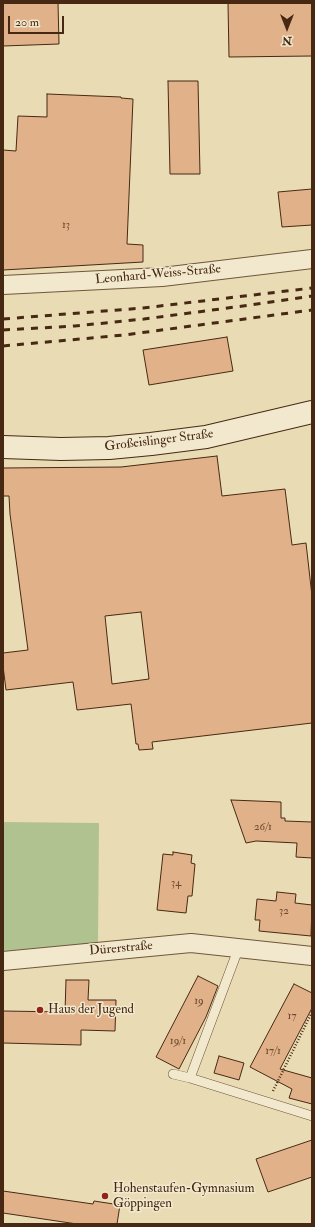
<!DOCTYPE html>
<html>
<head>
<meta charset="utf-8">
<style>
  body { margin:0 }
  #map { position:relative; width:315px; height:1227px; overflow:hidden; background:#e9dcb4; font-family:"IM FELL Double Pica",serif }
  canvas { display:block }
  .frame { position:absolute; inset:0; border:4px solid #472913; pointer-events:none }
  .north { position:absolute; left:267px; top:8px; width:40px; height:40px; -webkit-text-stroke:3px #f1e8ce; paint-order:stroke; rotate:180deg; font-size:11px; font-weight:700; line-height:16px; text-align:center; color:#472913 }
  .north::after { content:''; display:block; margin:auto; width:14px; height:18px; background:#472913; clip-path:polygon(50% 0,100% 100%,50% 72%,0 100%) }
  .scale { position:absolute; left:8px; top:16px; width:56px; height:18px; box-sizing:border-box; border:2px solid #472913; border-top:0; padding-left:5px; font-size:12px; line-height:14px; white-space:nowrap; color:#472913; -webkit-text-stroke:3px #f1e8ce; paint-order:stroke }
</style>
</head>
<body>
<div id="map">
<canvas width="315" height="1227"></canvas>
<div class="frame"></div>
<div class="north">N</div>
<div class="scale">20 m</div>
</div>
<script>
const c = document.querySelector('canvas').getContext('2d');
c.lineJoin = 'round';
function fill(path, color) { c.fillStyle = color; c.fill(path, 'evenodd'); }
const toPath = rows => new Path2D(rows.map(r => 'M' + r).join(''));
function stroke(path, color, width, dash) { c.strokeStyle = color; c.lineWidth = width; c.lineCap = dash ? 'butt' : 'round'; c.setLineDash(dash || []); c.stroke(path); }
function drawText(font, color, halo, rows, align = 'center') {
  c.font = font + ' "IM FELL Double Pica",serif'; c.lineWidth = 3; c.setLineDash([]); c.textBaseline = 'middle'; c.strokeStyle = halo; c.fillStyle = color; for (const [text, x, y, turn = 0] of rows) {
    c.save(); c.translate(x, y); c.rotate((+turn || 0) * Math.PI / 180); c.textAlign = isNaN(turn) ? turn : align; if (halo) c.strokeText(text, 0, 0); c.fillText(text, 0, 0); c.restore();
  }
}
fill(toPath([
  [3,822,99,823,98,943,3,951]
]), '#b1c291');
const building = toPath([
  [3,3,58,3,59,44,3,46,3,3],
  [228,3,312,3,312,56,229,57,228,3],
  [168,81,198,81,200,174,170,174,168,81],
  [47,94,121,97,121,98,133,99,127,244,143,245,143,262,3,270,3,150,16,151,18,116,47,117,47,94],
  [312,189,312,225,282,227,278,192,312,189],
  [227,337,233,371,149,385,143,350,227,337],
  [217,456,222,496,285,489,292,545,306,543,312,596,312,723,152,742,153,749,139,750,138,744,136,744,131,704,77,710,73,682,6,690,3,666,3,653,28,650,10,514,9,496,3,496,3,468,121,467,217,456],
  [141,612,149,679,112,684,105,616,141,612],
  [231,800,281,802,281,818,285,818,285,821,312,822,312,858,296,857,297,843,256,841,246,843,231,800],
  [173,852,192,855,191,863,195,864,192,896,188,896,186,913,157,910,163,854,173,855,173,852],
  [277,892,296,894,295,903,312,905,311,936,259,931,260,920,255,920,257,899,276,901,277,892],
  [198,976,218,986,206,1017,179,1069,156,1057,198,976],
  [66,980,89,980,88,1000,116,1000,115,1031,81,1030,81,1045,3,1043,3,1011,65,1012,66,980],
  [294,984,312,993,312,1008,280,1069,312,1078,312,1104,289,1098,292,1089,250,1067,294,984],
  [219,1056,244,1063,239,1080,214,1073,219,1056],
  [312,1140,312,1177,268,1192,256,1159,312,1140],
  [3,1191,93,1204,94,1201,120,1205,117,1224,77,1224,3,1213,3,1191]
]);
fill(building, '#e1b189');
stroke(building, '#472913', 1);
const service = toPath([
  [173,1074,190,1078,312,1116],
  [190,1078,239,947]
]);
const minor = toPath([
  [3,285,162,277,312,259],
  [3,961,191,943,312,956]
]);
const secondary = toPath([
  [3,447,61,449,109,448,151,444,206,437,312,412]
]);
stroke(service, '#70563b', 10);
stroke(minor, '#70563b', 20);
stroke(secondary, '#472913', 24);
stroke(toPath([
  [273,1091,312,1012]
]), '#472913', 2.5, [1, 2]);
stroke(service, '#f1e8ce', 9);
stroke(minor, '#f1e8ce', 18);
stroke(secondary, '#f1e8ce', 22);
stroke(toPath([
  [3,319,143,308,312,288],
  [3,330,75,326,144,319,243,306,312,296],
  [3,346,124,335,312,310]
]), '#472913', 3, [7, 7]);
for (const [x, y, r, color] of [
  [40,1010,4,"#8f2418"],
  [105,1196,4,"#8f2418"]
]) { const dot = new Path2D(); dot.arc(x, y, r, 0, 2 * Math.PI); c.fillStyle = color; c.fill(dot); stroke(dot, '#f1e8ce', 1.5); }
drawText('11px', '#6e4b30', null, [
  ["13",66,226],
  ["26/1",263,828],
  ["34",176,884],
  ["32",284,912],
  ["19",199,1002],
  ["17",292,1017],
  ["19/1",178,1042],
  ["17/1",273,1052]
]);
drawText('13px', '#472913', '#f1e8ce', [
  ["Leonhard-Weiss-Straße",158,275,-5],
  ["Großeislinger Straße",159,441,-7],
  ["Dürerstraße",121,949,-5]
]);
drawText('13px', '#472913', '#f1e8ce', [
  ["Haus der Jugend",48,1010],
  ["Hohenstaufen-Gymnasium",113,1189],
  ["Göppingen",113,1204]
], 'left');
</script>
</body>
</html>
